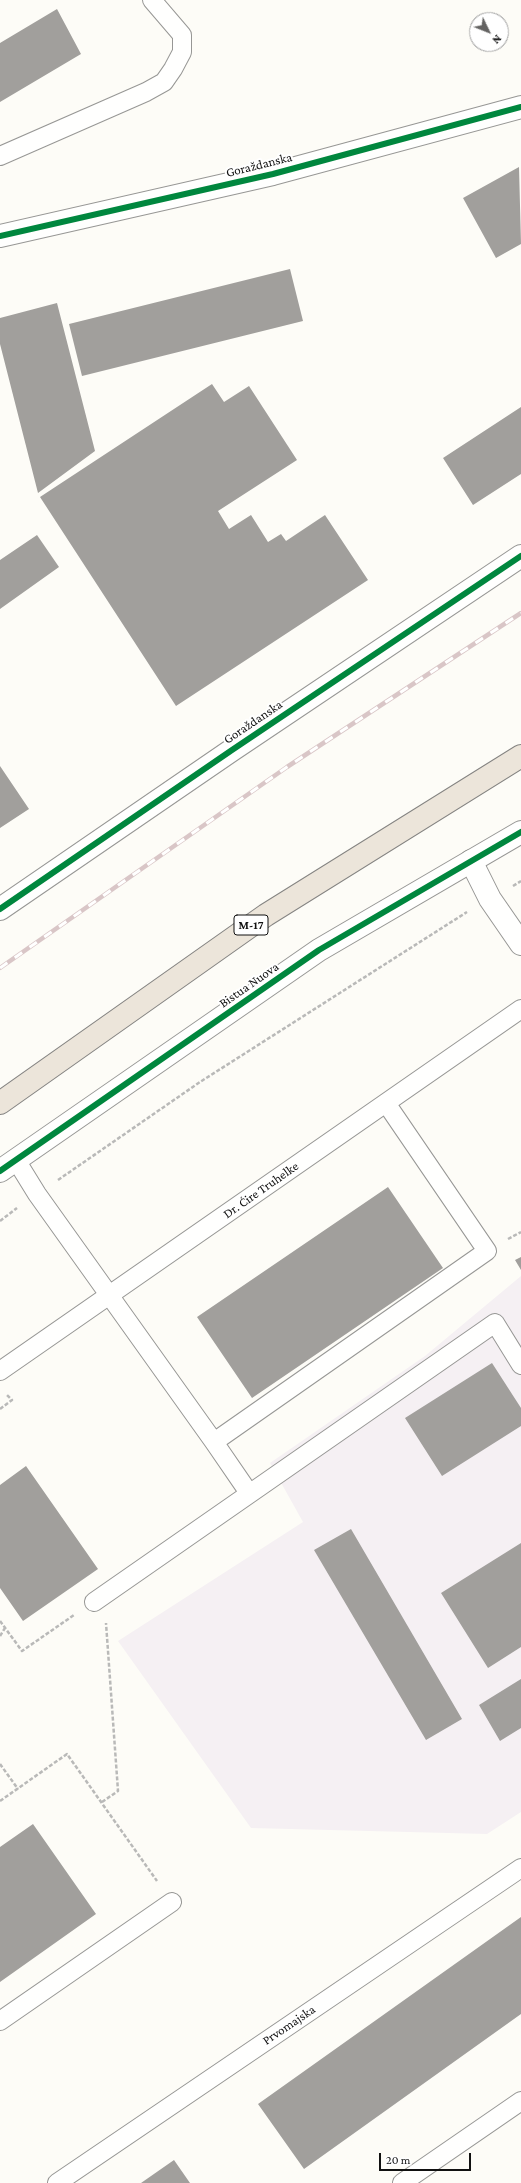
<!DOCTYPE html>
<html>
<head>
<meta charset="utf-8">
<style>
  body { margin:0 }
  #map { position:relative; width:521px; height:2183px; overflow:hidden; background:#fdfcf7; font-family:"Crimson Pro",serif }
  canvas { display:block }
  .north { position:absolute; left:469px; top:12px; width:40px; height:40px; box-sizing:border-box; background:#fff; border:1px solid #a0a0a0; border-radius:50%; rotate:133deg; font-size:11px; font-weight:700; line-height:16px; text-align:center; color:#111 }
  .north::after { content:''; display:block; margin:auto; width:14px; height:18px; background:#646362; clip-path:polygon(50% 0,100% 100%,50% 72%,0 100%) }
  .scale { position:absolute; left:379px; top:2153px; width:92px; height:18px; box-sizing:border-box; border:2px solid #111; border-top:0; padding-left:5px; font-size:12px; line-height:14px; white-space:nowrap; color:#111; -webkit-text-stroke:3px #fff; paint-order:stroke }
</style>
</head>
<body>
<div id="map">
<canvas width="521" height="2183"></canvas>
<div class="north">N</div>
<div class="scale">20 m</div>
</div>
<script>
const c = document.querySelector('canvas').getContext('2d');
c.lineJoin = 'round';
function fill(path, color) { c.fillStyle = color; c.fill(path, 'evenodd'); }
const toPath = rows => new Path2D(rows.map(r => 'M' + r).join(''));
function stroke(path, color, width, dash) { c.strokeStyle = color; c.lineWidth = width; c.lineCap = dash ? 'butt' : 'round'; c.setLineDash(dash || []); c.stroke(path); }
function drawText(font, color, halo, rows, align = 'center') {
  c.font = font + ' "Crimson Pro",serif'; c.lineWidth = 4; c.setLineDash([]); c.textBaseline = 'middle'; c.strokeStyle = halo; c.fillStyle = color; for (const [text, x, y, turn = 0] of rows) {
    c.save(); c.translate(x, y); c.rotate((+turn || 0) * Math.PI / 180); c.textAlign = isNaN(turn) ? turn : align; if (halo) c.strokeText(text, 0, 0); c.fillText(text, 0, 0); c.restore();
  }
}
fill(toPath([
  [521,1276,521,1812,487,1834,251,1828,118,1641,303,1522,270,1463,425,1356]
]), '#f5f0f3');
fill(toPath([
  [57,9,81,54,0,102,0,43],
  [519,167,521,244,496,258,463,198],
  [290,269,303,321,82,376,69,324],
  [57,303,95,451,38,493,0,344,0,318],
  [212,384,224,402,249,386,297,460,218,511,229,529,251,515,268,542,281,534,286,541,325,515,368,580,176,706,40,497],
  [521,407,521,474,473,505,443,458],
  [37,535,59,567,0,609,0,560],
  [0,766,29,809,0,828],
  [388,1187,443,1268,252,1398,197,1317],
  [521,1257,521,1270,515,1260],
  [492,1363,521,1408,521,1426,442,1476,405,1418],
  [26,1466,98,1569,23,1621,0,1588,0,1485],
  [351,1529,462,1719,426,1740,314,1550],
  [521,1543,521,1647,488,1668,441,1593],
  [521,1679,521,1728,500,1741,479,1705],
  [33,1824,96,1914,0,1982,0,1847],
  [521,1917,521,2014,304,2169,258,2104],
  [174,2160,190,2183,141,2183]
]), '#a19f9c');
const service = toPath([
  [0,156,146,92,164,82,173,69,182,52,182,35,152,0],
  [16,1160,37,1194,214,1442,249,1493],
  [0,1371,521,1009],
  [214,1442,487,1251,386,1103],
  [94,1602,495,1323,521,1365],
  [0,2021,172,1902],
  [57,2183,521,1868],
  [402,2183,521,2101]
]);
const minor = toPath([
  [0,236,273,174,521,107],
  [471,861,490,899,521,944]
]);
const tertiary = toPath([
  [0,909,232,750,521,556],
  [0,1171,319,950,521,832]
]);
const trunk = toPath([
  [0,1103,266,915,521,756]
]);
stroke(service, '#979795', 20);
stroke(minor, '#979795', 24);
stroke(tertiary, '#979795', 24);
stroke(trunk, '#858482', 24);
stroke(toPath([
  [513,886,521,881],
  [58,1180,200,1082,467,912],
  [0,1221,17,1208],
  [508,1239,521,1232],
  [0,1409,12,1400,6,1394],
  [0,1621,22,1651,74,1615],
  [0,1636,5,1628],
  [0,1764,18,1789],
  [0,1801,67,1754,157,1881],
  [102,1802,118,1791,106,1623]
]), '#b9b9b8', 2.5, [4, 2]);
stroke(service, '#fffffe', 18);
stroke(minor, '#fffffe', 22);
stroke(tertiary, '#fffffe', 22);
stroke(trunk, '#ece5da', 22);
const rail = toPath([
  [0,968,287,767,521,613]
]);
stroke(rail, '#d9c6c7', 4.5);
stroke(rail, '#fff', 3, [9]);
stroke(toPath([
  [0,236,273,174,521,107],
  [0,909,232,750,521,556],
  [0,1171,319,950,521,832]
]), '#00873e', 6);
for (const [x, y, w] of [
  [251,925,34]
]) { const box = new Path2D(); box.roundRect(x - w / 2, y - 10, w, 20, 3); c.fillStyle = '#fff'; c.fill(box); stroke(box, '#111', 1); }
drawText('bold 12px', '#111', null, [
  ["M-17",251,925]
]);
drawText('13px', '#111', '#fff', [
  ["Goraždanska",259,165,-14],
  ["Goraždanska",253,722,-34],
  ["Bistua Nuova",249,985,-35],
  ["Dr. Ćire Truhelke",261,1190,-35],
  ["Prvomajska",289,2025,-34]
]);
</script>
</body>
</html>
